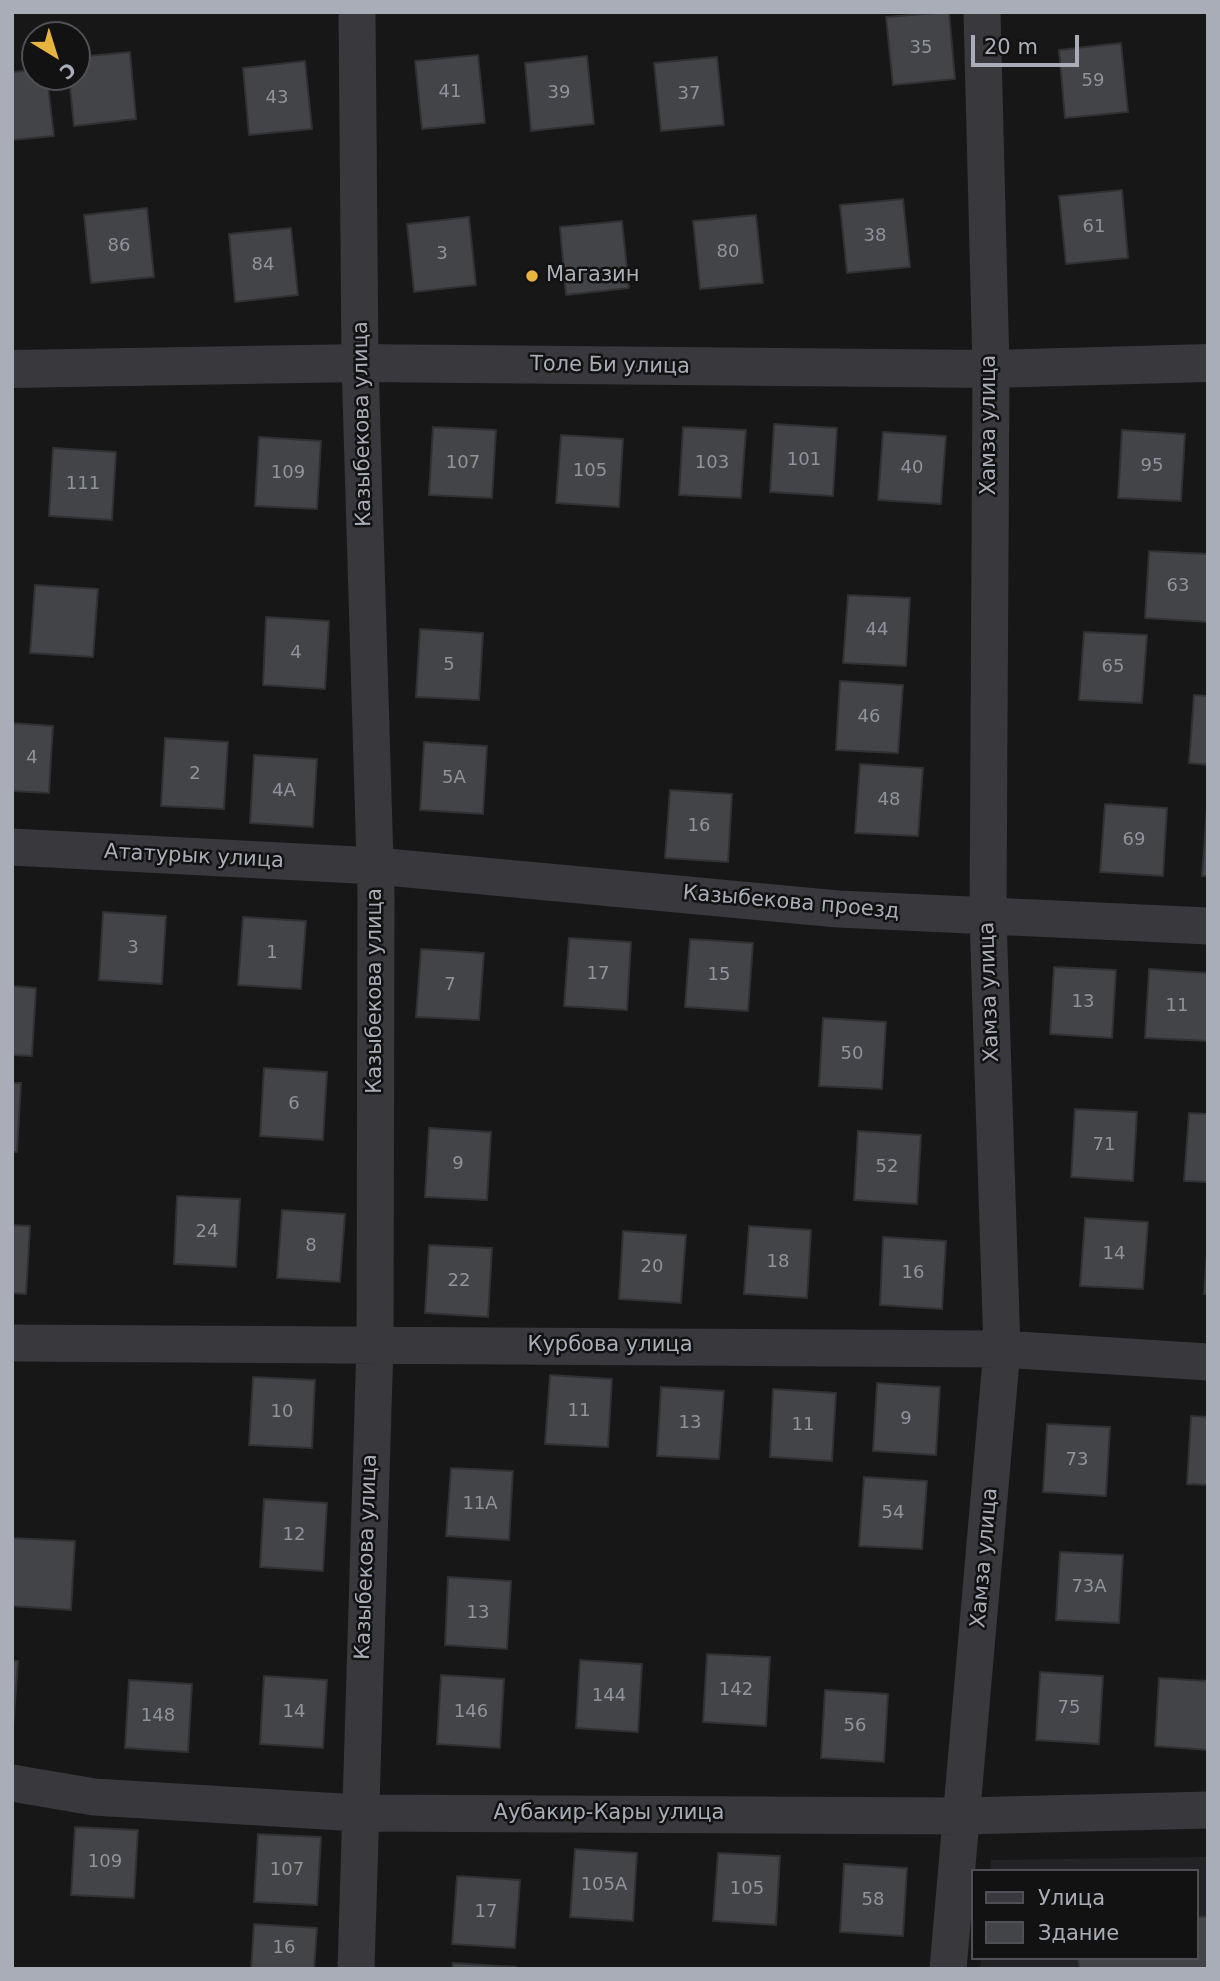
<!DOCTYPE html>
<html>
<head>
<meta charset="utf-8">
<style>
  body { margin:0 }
  #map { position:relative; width:1220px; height:1981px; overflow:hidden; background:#171718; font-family:"DejaVu Sans",sans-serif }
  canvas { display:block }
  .frame { position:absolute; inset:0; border:14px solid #a9adb7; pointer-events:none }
  .legend { position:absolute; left:971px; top:1869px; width:228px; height:91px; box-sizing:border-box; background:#121213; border:2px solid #4e5055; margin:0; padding:9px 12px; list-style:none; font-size:21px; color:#a9adb7 }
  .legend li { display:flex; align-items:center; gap:14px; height:35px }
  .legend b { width:35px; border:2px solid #4e5055 }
  .north { position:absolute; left:21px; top:21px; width:70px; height:70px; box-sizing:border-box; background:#121213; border:2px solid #4e5055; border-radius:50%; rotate:142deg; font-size:19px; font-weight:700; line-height:28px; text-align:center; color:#a9adb7 }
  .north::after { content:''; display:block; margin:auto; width:24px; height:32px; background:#e7b440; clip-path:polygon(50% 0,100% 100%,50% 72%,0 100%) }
  .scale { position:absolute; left:971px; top:35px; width:108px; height:32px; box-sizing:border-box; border:4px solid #a9adb7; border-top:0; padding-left:9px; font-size:21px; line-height:24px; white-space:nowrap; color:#a9adb7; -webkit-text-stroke:5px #121213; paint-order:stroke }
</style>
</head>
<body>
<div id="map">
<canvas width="1220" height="1981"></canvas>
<div class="frame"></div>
<ul class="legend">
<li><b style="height:9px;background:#38383d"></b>Улица</li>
<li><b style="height:19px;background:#434448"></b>Здание</li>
</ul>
<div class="north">С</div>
<div class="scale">20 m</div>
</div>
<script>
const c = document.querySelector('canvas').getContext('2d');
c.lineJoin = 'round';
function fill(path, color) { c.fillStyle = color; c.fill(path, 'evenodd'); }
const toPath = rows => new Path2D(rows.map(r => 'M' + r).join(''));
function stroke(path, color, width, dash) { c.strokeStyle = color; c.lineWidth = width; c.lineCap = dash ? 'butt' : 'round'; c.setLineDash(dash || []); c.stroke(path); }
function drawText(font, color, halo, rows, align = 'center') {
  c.font = font + ' "DejaVu Sans",sans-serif'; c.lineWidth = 5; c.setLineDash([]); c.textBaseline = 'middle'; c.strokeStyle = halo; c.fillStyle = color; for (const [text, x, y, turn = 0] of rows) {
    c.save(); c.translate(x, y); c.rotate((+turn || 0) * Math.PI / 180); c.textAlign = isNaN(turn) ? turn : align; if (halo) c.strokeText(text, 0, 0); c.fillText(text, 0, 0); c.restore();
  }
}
fill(toPath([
  [1208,1857,1208,1969,980,1969,981,1958,1197,1958,1197,1871,990,1871,991,1860]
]), '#232325');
const building = toPath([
  [949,12,955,79,893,85,886,17,949,12],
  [1121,43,1128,112,1065,118,1059,50,1121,43],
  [130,52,136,119,74,126,69,77,77,77,77,57,130,52],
  [478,55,485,123,422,129,415,61,478,55],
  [587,56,594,124,531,131,525,63,587,56],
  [717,57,724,125,661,131,654,63,717,57],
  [305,61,312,129,249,135,243,68,305,61],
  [35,70,35,77,47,77,54,136,12,140,12,72,35,70],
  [1122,190,1128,258,1066,264,1059,196,1122,190],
  [903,199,910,267,847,273,840,205,903,199],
  [147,208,154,277,91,283,84,215,147,208],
  [756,215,763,283,700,289,693,221,756,215],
  [469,217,476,285,414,292,407,224,469,217],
  [622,221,629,288,566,295,560,227,622,221],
  [291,228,298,295,235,302,229,234,291,228],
  [774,424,837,428,833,496,770,492,774,424],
  [433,427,496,430,492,498,429,495,433,427],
  [683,427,746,430,741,498,679,495,683,427],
  [1122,430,1185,434,1181,501,1118,498,1122,430],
  [883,432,946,436,941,504,878,500,883,432],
  [561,435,623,439,619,507,556,503,561,435],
  [259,437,321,441,317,509,255,506,259,437],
  [53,448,116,452,112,520,49,516,53,448],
  [1149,551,1208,554,1208,622,1145,618,1149,551],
  [35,585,98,589,93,657,30,653,35,585],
  [848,595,910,598,906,666,843,663,848,595],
  [266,617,329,621,325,689,263,685,266,617],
  [420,629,483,633,479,700,416,697,420,629],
  [1084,632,1147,635,1142,703,1079,700,1084,632],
  [840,681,903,685,898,753,836,750,840,681],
  [1194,695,1208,696,1208,765,1189,763,1194,695],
  [12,723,53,726,49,793,12,791,12,723],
  [165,738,228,742,224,809,161,806,165,738],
  [424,742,487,746,483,814,420,810,424,742],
  [254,755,317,759,313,827,250,823,254,755],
  [860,764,923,768,918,836,855,833,860,764],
  [670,790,732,794,728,862,665,858,670,790],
  [1105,804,1167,808,1163,876,1100,872,1105,804],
  [1207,808,1208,808,1208,876,1202,876,1207,808],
  [103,912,166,916,162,984,99,980,103,912],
  [243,917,306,921,301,989,238,985,243,917],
  [569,938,631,942,627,1010,564,1006,569,938],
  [690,939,753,943,748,1011,685,1007,690,939],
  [421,949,484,953,479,1020,416,1017,421,949],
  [1054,967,1116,970,1112,1038,1050,1034,1054,967],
  [1149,969,1208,973,1208,1041,1145,1038,1149,969],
  [12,986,36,988,32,1056,12,1055,12,986],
  [823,1018,886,1022,882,1089,819,1086,823,1018],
  [264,1068,327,1072,323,1140,260,1136,264,1068],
  [12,1083,21,1083,17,1152,12,1152,12,1083],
  [1075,1109,1137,1112,1133,1181,1071,1177,1075,1109],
  [1189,1113,1208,1114,1208,1182,1184,1181,1189,1113],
  [429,1128,491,1132,487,1200,425,1197,429,1128],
  [858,1131,921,1135,917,1204,854,1200,858,1131],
  [177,1196,240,1199,236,1267,174,1264,177,1196],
  [282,1210,345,1214,340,1282,277,1278,282,1210],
  [1085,1218,1148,1222,1143,1289,1080,1286,1085,1218],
  [12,1225,30,1226,26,1294,12,1293,12,1225],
  [749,1226,811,1230,807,1298,744,1294,749,1226],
  [623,1231,686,1235,681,1303,619,1299,623,1231],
  [883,1237,946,1241,942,1309,880,1305,883,1237],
  [1208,1241,1208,1294,1204,1294,1208,1241],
  [429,1245,492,1248,488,1317,425,1313,429,1245],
  [550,1375,612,1379,608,1447,545,1444,550,1375],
  [253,1377,315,1380,312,1448,249,1445,253,1377],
  [877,1383,940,1387,936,1455,873,1451,877,1383],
  [661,1387,724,1391,719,1459,657,1456,661,1387],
  [773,1389,836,1393,832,1461,770,1457,773,1389],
  [1191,1416,1208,1417,1208,1485,1187,1484,1191,1416],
  [1047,1424,1110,1427,1106,1496,1043,1492,1047,1424],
  [451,1468,513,1471,509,1540,446,1536,451,1468],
  [864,1477,927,1481,922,1549,859,1546,864,1477],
  [264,1499,327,1503,323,1571,260,1567,264,1499],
  [12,1538,75,1541,71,1610,12,1606,12,1538],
  [1060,1552,1123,1555,1119,1623,1056,1620,1060,1552],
  [448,1577,511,1581,507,1649,445,1645,448,1577],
  [707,1654,770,1657,766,1726,703,1722,707,1654],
  [580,1660,642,1664,638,1732,576,1728,580,1660],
  [12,1661,18,1661,13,1729,12,1729,12,1661],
  [1040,1672,1103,1676,1099,1744,1036,1740,1040,1672],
  [441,1675,504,1679,500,1748,437,1744,441,1675],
  [264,1676,327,1680,323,1748,260,1744,264,1676],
  [1159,1678,1208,1681,1208,1750,1155,1746,1159,1678],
  [129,1680,192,1684,188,1752,125,1748,129,1680],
  [825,1690,888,1694,884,1762,821,1758,825,1690],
  [75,1827,138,1830,134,1898,71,1895,75,1827],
  [258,1834,321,1837,317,1905,254,1902,258,1834],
  [575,1849,637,1853,633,1921,570,1917,575,1849],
  [718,1853,780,1856,776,1925,713,1921,718,1853],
  [844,1864,907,1868,903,1936,840,1932,844,1864],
  [457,1876,520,1880,515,1948,452,1944,457,1876],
  [1208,1916,1208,1969,1079,1969,1078,1958,1197,1958,1197,1917,1208,1916],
  [254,1924,317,1928,314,1969,251,1969,254,1924],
  [453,1963,516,1967,515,1969,452,1969,453,1963]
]);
fill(building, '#434448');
stroke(building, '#313134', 2);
stroke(toPath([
  [12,847,376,866,838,909,1208,926],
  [12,1343,1002,1349,1208,1362],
  [12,1783,94,1797,358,1813,963,1816,1208,1810],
  [356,1969,375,1344,376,895,360,363,357,12],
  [948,1969,1002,1349,988,917,991,369,982,12]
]), '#38383d', 37);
stroke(toPath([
  [12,369,360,363,991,369,1208,363]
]), '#38383d', 38);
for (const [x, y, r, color] of [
  [532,276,7,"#e7b440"]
]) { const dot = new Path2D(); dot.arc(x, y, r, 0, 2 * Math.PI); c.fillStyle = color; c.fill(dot); stroke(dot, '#121213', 2.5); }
drawText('18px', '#90939b', null, [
  ["35",921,48],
  ["59",1093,81],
  ["41",450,92],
  ["39",559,93],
  ["37",689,94],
  ["43",277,98],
  ["61",1094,227],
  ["38",875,236],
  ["86",119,246],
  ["80",728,252],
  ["3",442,254],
  ["84",263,265],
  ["101",804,460],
  ["107",463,463],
  ["103",712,463],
  ["95",1152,466],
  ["40",912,468],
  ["105",590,471],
  ["109",288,473],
  ["111",83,484],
  ["63",1178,586],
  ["44",877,630],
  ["4",296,653],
  ["5",449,665],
  ["65",1113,667],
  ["46",869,717],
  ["4",32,758],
  ["2",195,774],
  ["5А",454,778],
  ["4А",284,791],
  ["48",889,800],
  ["16",699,826],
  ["69",1134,840],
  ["3",133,948],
  ["1",272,953],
  ["17",598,974],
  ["15",719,975],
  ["7",450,985],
  ["13",1083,1002],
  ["11",1177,1006],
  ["50",852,1054],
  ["6",294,1104],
  ["71",1104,1145],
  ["9",458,1164],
  ["52",887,1167],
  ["24",207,1232],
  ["8",311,1246],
  ["14",1114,1254],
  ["18",778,1262],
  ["20",652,1267],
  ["16",913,1273],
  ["22",459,1281],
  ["11",579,1411],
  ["10",282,1412],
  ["9",906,1419],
  ["13",690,1423],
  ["11",803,1425],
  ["73",1077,1460],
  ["11А",480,1504],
  ["54",893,1513],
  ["12",294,1535],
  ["73А",1089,1587],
  ["13",478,1613],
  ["142",736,1690],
  ["144",609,1696],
  ["75",1069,1708],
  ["14",294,1712],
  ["146",471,1712],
  ["148",158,1716],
  ["56",855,1726],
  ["109",105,1862],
  ["107",287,1870],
  ["105А",604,1885],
  ["105",747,1889],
  ["58",873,1900],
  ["17",486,1912],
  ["16",284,1948]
]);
drawText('21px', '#a9adb7', '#121213', [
  ["Магазин",546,276]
], 'left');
drawText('21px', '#a9adb7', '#121213', [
  ["Толе Би улица",610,366,1],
  ["Казыбекова улица",363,424,-91],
  ["Хамза улица",990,425,-90],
  ["Ататурык улица",194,857,3],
  ["Казыбекова проезд",791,903,5],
  ["Казыбекова улица",376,991,-90],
  ["Хамза улица",990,992,-92],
  ["Курбова улица",610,1346],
  ["Казыбекова улица",367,1557,-88],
  ["Хамза улица",985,1558,-85],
  ["Аубакир-Кары улица",609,1814]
]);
</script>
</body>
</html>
